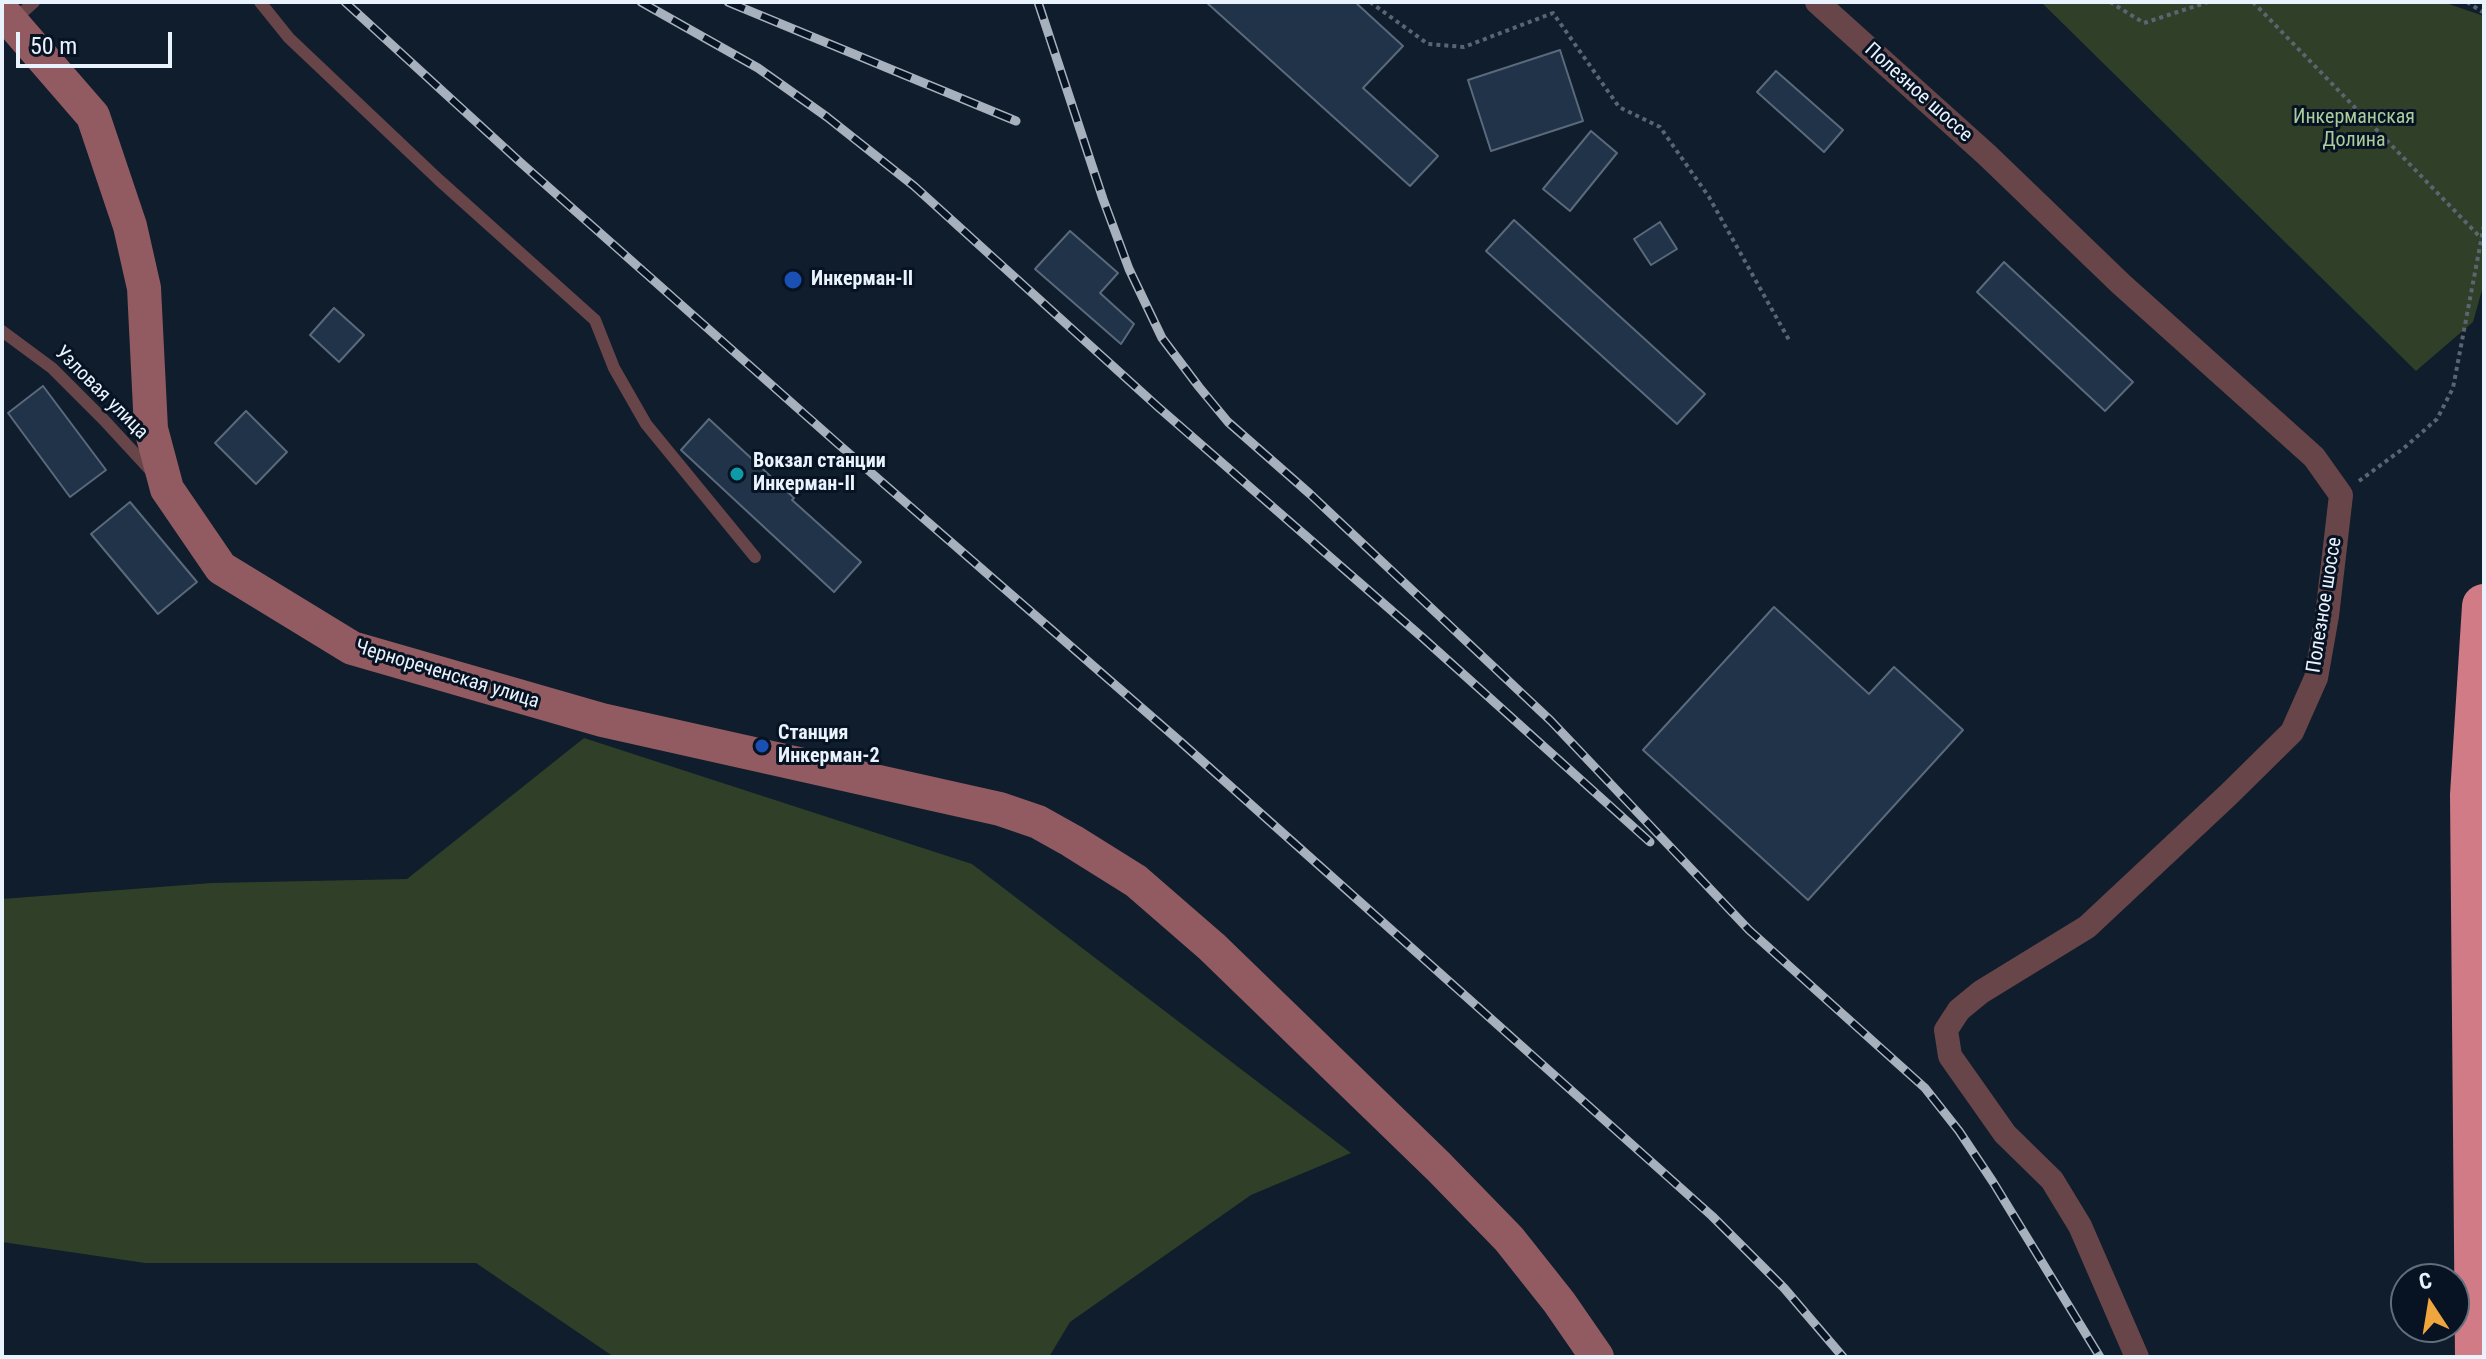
<!DOCTYPE html>
<html>
<head>
<meta charset="utf-8">
<style>
  body { margin:0 }
  #map { position:relative; width:2486px; height:1359px; overflow:hidden; background:#0f1d2c; font-family:"Roboto Condensed",sans-serif }
  canvas { display:block }
  .frame { position:absolute; inset:0; border:4px solid #e9f3fe; pointer-events:none }
  .north { position:absolute; left:2390px; top:1263px; width:80px; height:80px; box-sizing:border-box; background:#071322; border:2px solid #616d7a; border-radius:50%; rotate:348deg; font-size:22px; font-weight:700; line-height:32px; text-align:center; color:#e9f3fe }
  .north::after { content:''; display:block; margin:auto; width:28px; height:36px; background:#f0a63f; clip-path:polygon(50% 0,100% 100%,50% 72%,0 100%) }
  .scale { position:absolute; left:16px; top:32px; width:156px; height:36px; box-sizing:border-box; border:4px solid #e9f3fe; border-top:0; padding-left:10px; font-size:24px; line-height:28px; white-space:nowrap; color:#e9f3fe; -webkit-text-stroke:6px #071322; paint-order:stroke }
</style>
</head>
<body>
<div id="map">
<canvas width="2486" height="1359"></canvas>
<div class="frame"></div>
<div class="north">С</div>
<div class="scale">50 m</div>
</div>
<script>
const c = document.querySelector('canvas').getContext('2d');
c.lineJoin = 'round';
function fill(path, color) { c.fillStyle = color; c.fill(path, 'evenodd'); }
const toPath = rows => new Path2D(rows.map(r => 'M' + r).join(''));
function stroke(path, color, width, dash) { c.strokeStyle = color; c.lineWidth = width; c.lineCap = dash ? 'butt' : 'round'; c.setLineDash(dash || []); c.stroke(path); }
function drawText(font, color, halo, rows, align = 'center') {
  c.font = font + ' "Roboto Condensed",sans-serif'; c.lineWidth = 6; c.setLineDash([]); c.textBaseline = 'middle'; c.strokeStyle = halo; c.fillStyle = color; for (const [text, x, y, turn = 0] of rows) {
    c.save(); c.translate(x, y); c.rotate((+turn || 0) * Math.PI / 180); c.textAlign = isNaN(turn) ? turn : align; if (halo) c.strokeText(text, 0, 0); c.fillText(text, 0, 0); c.restore();
  }
}
fill(toPath([
  [2041,2,2443,2,2484,16,2484,283,2473,322,2416,371],
  [584,738,972,864,1351,1153,1251,1195,1070,1322,1049,1357,614,1357,476,1263,145,1263,2,1242,2,899,212,883,407,879]
]), '#303f27');
const building = toPath([
  [1206,2,1355,2,1403,46,1363,88,1438,156,1410,186,1206,2],
  [1560,50,1583,121,1491,151,1468,80,1560,50],
  [1776,71,1843,130,1824,152,1757,92,1776,71],
  [1591,131,1617,153,1570,211,1543,189,1591,131],
  [1514,220,1705,394,1677,424,1486,251,1514,220],
  [1660,222,1677,249,1651,265,1634,239,1660,222],
  [1070,231,1118,273,1100,293,1134,324,1121,344,1035,269,1070,231],
  [2004,262,2133,382,2105,411,1977,292,2004,262],
  [334,308,364,335,339,362,310,335,334,308],
  [43,386,106,470,70,497,8,413,43,386],
  [246,411,287,452,256,484,215,443,246,411],
  [709,419,794,498,792,500,861,562,834,592,681,450,709,419],
  [130,502,197,582,158,614,91,534,130,502],
  [1774,607,1869,694,1894,667,1963,730,1808,900,1643,750,1774,607]
]);
fill(building, '#203348');
stroke(building, '#5a697c', 2);
stroke(toPath([
  [1370,2,1428,44,1464,47,1553,13,1619,107,1660,127,1709,197,1789,340],
  [2110,2,2144,23,2208,2],
  [2253,2,2481,238],
  [2467,2,2484,13],
  [2359,481,2404,448,2437,419,2453,388,2484,225]
]), '#596573', 4, [4, 4]);
stroke(toPath([
  [260,2,289,38,439,180,595,320,614,368,646,424,755,557],
  [13,21,34,2],
  [2,331,52,368,104,420,152,472]
]), '#674548', 12);
stroke(toPath([
  [1817,2,1987,155,2121,284,2314,457,2341,495,2327,616,2316,678,2292,732,2227,796,2087,927,1981,992,1959,1010,1946,1030,1950,1056,2005,1134,2052,1180,2080,1226,2137,1357]
]), '#674548', 24);
stroke(toPath([
  [2,11,93,116,130,226,144,288,151,429,167,489,221,568,352,648,602,720,1000,809,1038,822,1072,841,1136,881,1212,947,1439,1167,1509,1239,1559,1302,1597,1357]
]), '#915b61', 34);
stroke(toPath([
  [2477,1357,2472,795,2484,606]
]), '#d07b86', 44);
const rail = toPath([
  [345,2,520,162,837,443,1183,744,1712,1216,1784,1288,1843,1357],
  [641,2,758,68,827,117,914,186,1158,407,1423,638,1650,842],
  [728,2,1016,121],
  [1038,2,1103,199,1129,269,1162,338,1199,387,1228,422,1310,494,1551,721,1749,930,1925,1088,1959,1131,1993,1182,2100,1357]
]);
stroke(rail, '#a6b1bd', 9);
stroke(rail, '#071322', 6, [18]);
for (const [x, y, r, color] of [
  [793,280,10,"#1a4fb4"],
  [737,474,8,"#0f9aa8"],
  [762,746,8,"#1a4fb4"]
]) { const dot = new Path2D(); dot.arc(x, y, r, 0, 2 * Math.PI); c.fillStyle = color; c.fill(dot); stroke(dot, '#071322', 3); }
drawText('20px', '#e9f3fe', '#071322', [
  ["Полезное шоссе",1918,93,42],
  ["Узловая улица",101,393,45],
  ["Полезное шоссе",2325,605,-81],
  ["Чернореченская улица",447,675,17]
]);
drawText('20px', '#abcc9b', '#071322', [
  ["Инкерманская",2354,118],
  ["Долина",2354,141]
]);
drawText('bold 20px', '#e9f3fe', '#071322', [
  ["Инкерман-II",811,280],
  ["Вокзал станции",753,462],
  ["Инкерман-II",753,485],
  ["Станция",778,734],
  ["Инкерман-2",778,757]
], 'left');
</script>
</body>
</html>
